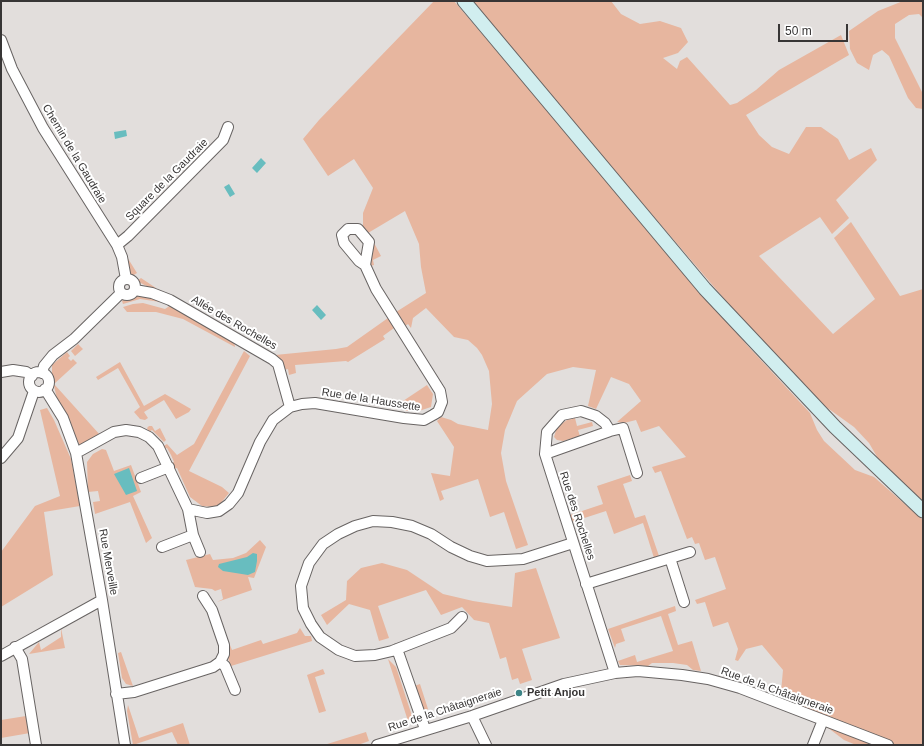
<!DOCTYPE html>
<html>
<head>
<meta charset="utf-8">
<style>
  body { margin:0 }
  #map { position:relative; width:924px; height:746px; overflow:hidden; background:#e2dedc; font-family:Helvetica,sans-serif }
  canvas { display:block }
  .frame { position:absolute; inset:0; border:2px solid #373535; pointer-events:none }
  .scale { position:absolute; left:778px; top:24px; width:70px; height:18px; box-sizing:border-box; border:2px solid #373535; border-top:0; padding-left:5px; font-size:12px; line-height:14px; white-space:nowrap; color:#373535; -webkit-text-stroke:3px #fff; paint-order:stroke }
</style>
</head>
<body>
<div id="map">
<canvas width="924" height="746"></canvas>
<div class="frame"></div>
<div class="scale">50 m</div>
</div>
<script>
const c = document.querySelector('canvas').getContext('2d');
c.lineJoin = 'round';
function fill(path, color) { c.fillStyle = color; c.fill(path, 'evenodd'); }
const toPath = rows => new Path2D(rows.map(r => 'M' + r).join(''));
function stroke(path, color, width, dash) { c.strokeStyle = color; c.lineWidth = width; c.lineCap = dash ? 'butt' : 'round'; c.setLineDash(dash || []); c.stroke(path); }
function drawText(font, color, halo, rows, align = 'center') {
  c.font = font + ' Helvetica,sans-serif'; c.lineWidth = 4; c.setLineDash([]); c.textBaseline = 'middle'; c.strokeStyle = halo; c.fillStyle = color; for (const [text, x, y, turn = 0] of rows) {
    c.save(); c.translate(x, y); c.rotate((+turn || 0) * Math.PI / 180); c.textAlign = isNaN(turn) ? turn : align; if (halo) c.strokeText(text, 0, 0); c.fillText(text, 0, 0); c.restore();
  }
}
fill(toPath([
  [434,1,454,1,747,345,810,413,817,430,824,441,855,470,874,477,923,520,923,745,856,745,844,740,781,692,783,670,762,645,746,649,738,661,735,660,738,649,728,622,713,627,705,602,697,604,695,600,726,589,715,557,705,560,699,543,695,544,692,537,687,539,661,471,655,473,652,467,686,457,659,426,641,432,636,420,624,423,617,422,641,401,629,384,611,377,596,409,588,406,596,370,573,367,547,374,517,401,505,430,501,453,506,481,528,545,516,549,504,512,490,517,478,479,441,491,444,499,440,501,431,473,450,476,454,447,437,421,441,417,451,420,458,424,488,430,492,404,489,371,482,355,477,348,468,340,454,337,426,308,413,318,411,328,408,324,405,326,396,312,426,293,421,267,419,244,405,211,368,233,363,227,363,213,373,188,354,159,328,176,303,139,319,120],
  [469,1,611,1,621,14,640,24,660,21,681,28,688,42,678,53,663,58,677,69,680,61,687,57,730,105,737,103,756,90,779,70,841,35,849,55,746,115,759,135,772,147,789,154,806,127,821,127,838,139,849,160,871,148,877,160,836,200,849,218,832,234,820,217,759,256,833,334,875,299,834,238,851,222,900,296,923,289,923,504,883,467,869,443,854,427,815,399,775,358],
  [903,1,923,1,923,18,919,14,909,15,895,24,895,38,923,94,923,109,916,108,908,98,889,56,882,50,873,55,869,70,857,63,850,49,849,31,878,11],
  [373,241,381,256,373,260,374,265,370,266],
  [127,257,137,273,132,276,129,272,126,259],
  [141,278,156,288,156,291,137,281],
  [139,295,153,298,167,303,140,299,123,304,122,301,124,299],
  [143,303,165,309,171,305,234,341,235,347,183,319,156,312,127,312,123,307,133,304],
  [388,318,394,328,383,336,385,339,348,362,346,361,295,365,296,373,289,375,288,369,284,370,282,360,275,355,336,349,347,347],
  [78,344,83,349,75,356,71,351],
  [244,351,250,356,189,471,222,487,229,493,220,504,215,507,202,506,190,497,177,468,174,469,171,464,174,462,171,455,167,448,163,449,162,447,167,444,177,455,194,444],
  [67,352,70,356,68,358,71,361,73,359,77,363,54,384,101,436,86,445,79,444,57,399,52,377,52,365],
  [120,362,144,406,165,394,191,409,189,412,176,419,164,400,144,412,148,418,145,420,140,419,134,412,140,407,118,368,98,380,96,377],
  [427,385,433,394,431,407,419,411,405,411,406,405,400,403],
  [47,408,54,420,71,459,80,506,44,512,53,575,1,607,1,552,35,506,60,496,40,410],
  [575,418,577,426,592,422,593,426,578,430,580,436,563,441,557,440,554,437,557,427,567,420],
  [149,426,152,426,155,431,160,428,166,440,164,442,152,430,149,432,147,428],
  [102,449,106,450,114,471,131,465,141,492,133,496,152,538,146,543,130,502,95,514,93,502,100,501,98,491,88,492,87,462,93,454],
  [630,475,632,481,623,484,635,518,645,515,659,556,654,558,643,523,614,534,606,511,572,522,570,515,603,504,597,486],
  [260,540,266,547,254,578,248,577,252,590,217,602,223,599,221,589,215,591,212,589,195,587,186,560,210,554,213,560,233,558,246,553],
  [382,563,407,570,443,594,473,601,512,607,515,573,536,568,560,638,522,649,532,680,520,684,518,678,512,680,506,657,500,659,489,623,474,620,462,607,441,615,426,590,378,606,389,638,379,641,370,610,349,604,327,625,321,615,346,600,347,581,361,568],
  [675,606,676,611,668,614,678,645,692,641,701,671,693,670,687,665,673,663,652,663,648,666,620,665,618,661,635,655,637,662,673,651,661,616,621,629,625,641,616,644,615,648,608,629],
  [61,628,65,648,29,654,39,642,41,650,61,637],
  [300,628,305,636,311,636,312,641,231,666,228,658,230,645,232,650,261,640,263,644,297,633],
  [121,652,128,672,133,686,126,684,122,678,118,653],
  [388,659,396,667,413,719,408,721],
  [323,669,325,674,315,677,326,711,319,713,307,675],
  [420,684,428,709,423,711,414,686],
  [128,705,139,738,183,723,190,745,178,745,172,732,133,745,127,711],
  [26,716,30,733,1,738,1,720],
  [366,732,369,741,358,745,324,745]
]), '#e7b69f');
fill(toPath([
  [126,130,127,136,115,139,114,132],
  [261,158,266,163,257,173,252,168],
  [229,184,235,194,230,197,224,187],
  [317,305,326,315,321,320,312,310],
  [129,468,137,491,126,495,114,474],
  [253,553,257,554,257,561,255,572,248,575,223,571,218,567,219,564,247,557]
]), '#68bdbf');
const street = toPath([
  [1,40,12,69,43,128,117,245,122,257,126,279],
  [117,245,128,236,223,140,228,127],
  '119 287a8 8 0 1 1 16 0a8 8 0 1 1-16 0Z',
  [135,290,152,293,170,300,272,359,278,364,290,407],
  [1,372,13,370,26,372,32,376],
  '29 382a10 10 0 1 1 20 0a10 10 0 1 1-20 0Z',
  [42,373,44,366,53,355,74,339,121,293],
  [45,389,63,418,76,453,102,600,125,745],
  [610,431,605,423,596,416,581,411,562,415,547,432,545,454,615,673],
  [76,453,114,432,126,430,139,432,149,437,158,446,188,509,207,513,219,511,229,504,238,493,260,442,273,420,290,407,302,404,315,403,404,418,424,420,433,415,438,412,442,402,440,391,376,289,365,265,359,261,344,243,342,235,348,229,358,229,369,242,365,265],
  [545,454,610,431,623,428,637,473],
  [1,458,18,438,34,391],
  [141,478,169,467],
  [188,509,193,535,200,552],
  [162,547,193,535],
  [670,558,684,602],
  [586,584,690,552],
  [462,617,451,628,392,651,375,655,355,656,339,650,320,637,311,624,303,608,301,586,309,563,323,544,338,534,355,526,373,521,392,522,412,526,431,534,451,547,470,556,487,561,523,559,573,543],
  [15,647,22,659,36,745],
  [397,649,425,729],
  [1,656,102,600],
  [220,662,225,666,235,690],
  [116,694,134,692,213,667,220,662,224,654,224,645,212,610,203,596],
  [472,716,486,745],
  [377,745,472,716,564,684,615,673,638,671,682,675,708,679,740,688,888,745],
  [813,745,823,720]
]);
const secondary = toPath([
  [464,1,705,289,835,427,923,511]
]);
stroke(street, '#686463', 12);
stroke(secondary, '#686463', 15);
stroke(street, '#fff', 10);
stroke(secondary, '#d1eeef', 13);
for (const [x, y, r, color] of [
  [519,693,4,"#3c8486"]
]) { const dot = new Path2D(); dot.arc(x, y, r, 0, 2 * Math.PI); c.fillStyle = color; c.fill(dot); stroke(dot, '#fff', 1.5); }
drawText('11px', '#373535', '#fff', [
  ["Chemin de la Gaudraie",74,154,59],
  ["Square de la Gaudraie",167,180,-45],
  ["Allée des Rochelles",234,323,30],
  ["Rue de la Haussette",371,400,9],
  ["Rue des Rochelles",577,516,72],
  ["Rue Merveille",108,562,80],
  ["Rue de la Châtaigneraie",777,691,20],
  ["Rue de la Châtaigneraie",445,710,-18]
]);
drawText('bold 11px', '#373535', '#fff', [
  ["Petit Anjou",527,693]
], 'left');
</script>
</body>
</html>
